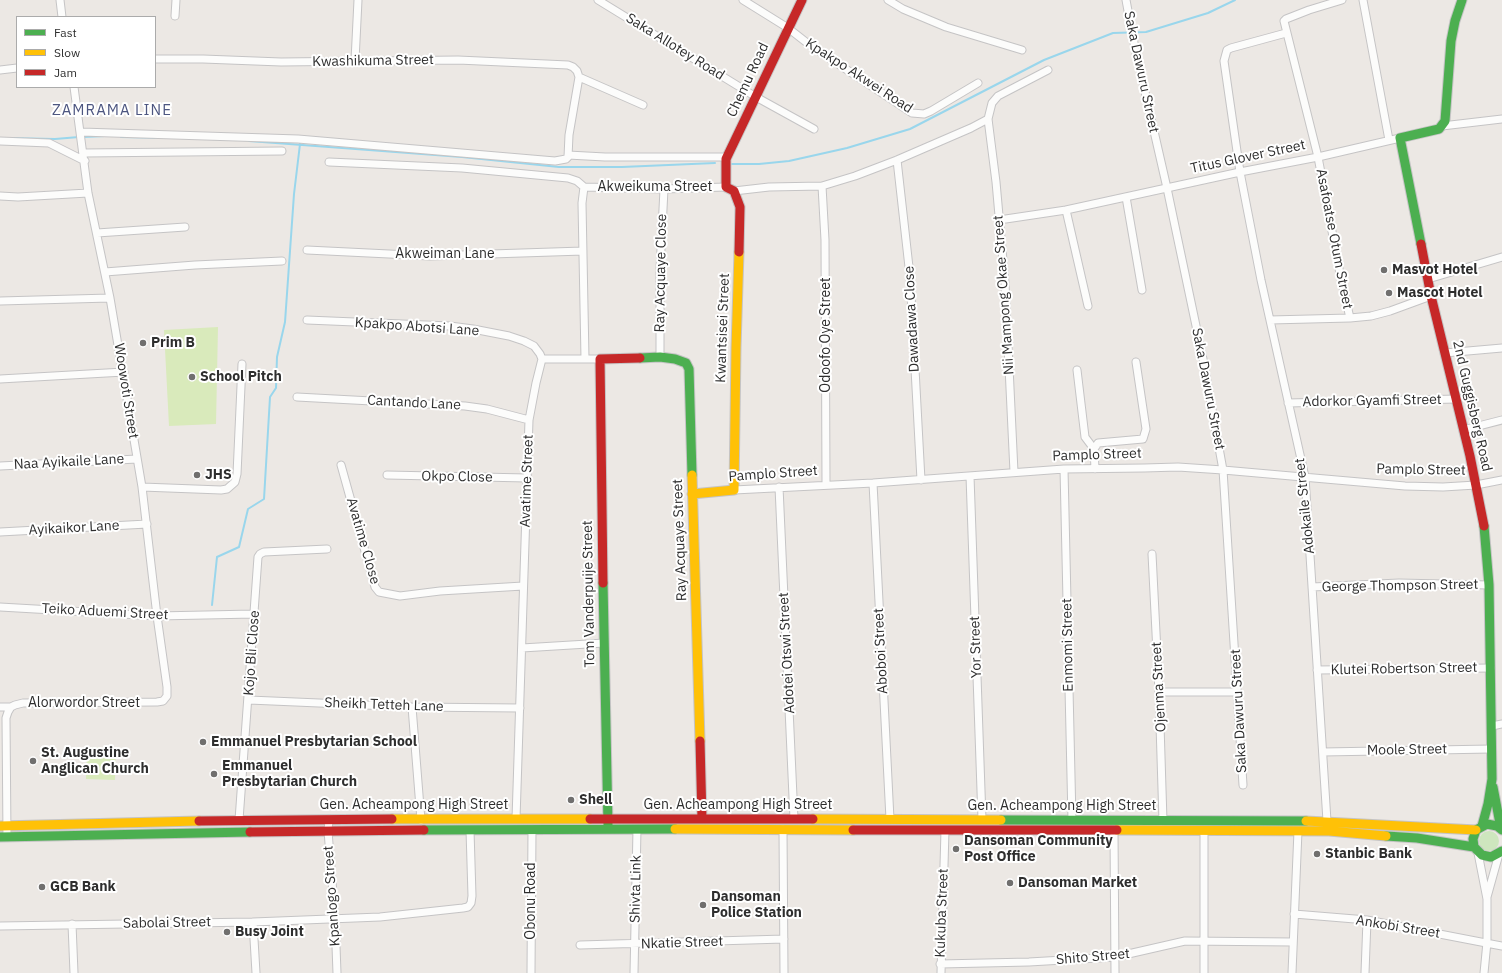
<!DOCTYPE html>
<html>
<head>
<meta charset="utf-8">
<style>
  body { margin:0 }
  #map { position:relative; width:1502px; height:973px; overflow:hidden; background:#ece8e4; font-family:"IBM Plex Sans",sans-serif }
  canvas { display:block }
  .legend { position:absolute; left:16px; top:16px; width:140px; height:72px; box-sizing:border-box; background:#fff; border:1px solid #ababab; margin:0; padding:5px 7px; list-style:none; font-size:12px; color:#2e2e2e }
  .legend li { display:flex; align-items:center; gap:8px; height:20px }
  .legend b { width:20px; border:1px solid #ababab }
</style>
</head>
<body>
<div id="map">
<canvas width="1502" height="973"></canvas>
<ul class="legend">
<li><b style="height:5px;background:#4caf50"></b>Fast</li>
<li><b style="height:5px;background:#ffc107"></b>Slow</li>
<li><b style="height:5px;background:#c62828"></b>Jam</li>
</ul>
</div>
<script>
const c = document.querySelector('canvas').getContext('2d');
c.lineJoin = 'round';
function fill(path, color) { c.fillStyle = color; c.fill(path, 'evenodd'); }
const toPath = rows => new Path2D(rows.map(r => 'M' + r).join(''));
function stroke(path, color, width, dash) { c.strokeStyle = color; c.lineWidth = width; c.lineCap = dash ? 'butt' : 'round'; c.setLineDash(dash || []); c.stroke(path); }
function drawText(font, color, halo, rows, align = 'center') {
  c.font = font + ' "IBM Plex Sans",sans-serif'; c.lineWidth = 4; c.setLineDash([]); c.textBaseline = 'middle'; c.strokeStyle = halo; c.fillStyle = color; for (const [text, x, y, turn = 0] of rows) {
    c.save(); c.translate(x, y); c.rotate((+turn || 0) * Math.PI / 180); c.textAlign = isNaN(turn) ? turn : align; if (halo) c.strokeText(text, 0, 0); c.fillText(text, 0, 0); c.restore();
  }
}
fill(toPath([
  '1479 841a10 10 0 1 1 20 0a10 10 0 1 1-20 0Z'
]), '#cee6be');
fill(toPath([
  [218,327,216,424,169,426,164,330],
  [87,747,116,748,115,780,86,779]
]), '#d9eabb');
stroke(toPath([
  [83,137,105,136],
  [121,137,175,138],
  [3,138,55,139,79,137],
  [249,141,462,157,559,167,622,167,715,163],
  [732,164,759,164,789,161,847,148,910,129,1044,60,1113,33,1146,32,1208,13,1235,0],
  [212,605,217,557,239,547,248,509,264,499,270,397,276,388,277,357,285,322,294,194,300,144]
]), '#99d6ec', 2);
const street = toPath([
  [60,0,62,17],
  [598,0,756,97,814,129],
  [743,0,788,28,811,46,912,113,924,114,931,111,978,83],
  [888,0,903,9,946,27,1022,50],
  [1126,0,1135,48,1167,188,1203,359,1223,470,1243,785],
  [1342,0,1309,10,1286,19,1284,21,1318,157,1341,279,1350,318],
  [1363,0,1389,140],
  [175,16,176,0],
  [1286,33,1231,48,1227,50,1224,61,1240,172,1261,280,1305,477,1327,821],
  [355,61,358,0],
  [0,70,17,68],
  [579,77,643,105],
  [1442,126,1502,119],
  [81,132,298,139,555,161,566,159,568,157,569,135,579,77,577,71,573,67,568,65,458,60,281,62,203,59,155,59],
  [0,141,49,143,85,161],
  [84,153,282,151],
  [568,155,605,157,727,157],
  [897,160,910,276,921,480],
  [329,162,462,168,568,178,577,181,584,187],
  [822,186,825,240,826,484],
  [584,187,582,203,585,359],
  [584,187,664,189,726,187],
  [734,191,769,187,822,186,855,176,897,160,971,128,988,119],
  [0,196,18,197,88,193],
  [1126,197,1142,290],
  [1066,210,1088,306],
  [999,220,1066,210,1240,172,1318,157,1400,138],
  [97,233,185,227],
  [307,250,430,256,583,251],
  [105,272,195,265,282,261],
  [1428,279,1502,257],
  [0,301,110,298],
  [307,320,450,326,473,329,509,336,524,341,534,346,540,354,542,359,536,383,529,420,516,819],
  [1270,320,1350,318,1371,316,1390,311,1431,296],
  [1445,353,1502,348],
  [660,357,660,269,664,189],
  [542,359,600,359],
  [1077,370,1085,437,1094,449],
  [0,379,124,372],
  [297,397,465,406,487,409,529,420],
  [1288,403,1457,399],
  [1463,430,1502,420],
  [341,465,375,587,379,592,400,596,440,591,523,586],
  [0,466,137,459],
  [1064,469,1072,820],
  [1095,469,1094,449,1098,443,1143,439,1146,429,1136,362],
  [1014,472,1005,283,996,182,988,119,992,103,998,96,1048,70],
  [387,475,527,478],
  [970,476,982,819],
  [873,483,890,819],
  [142,487,221,490,227,489,235,482,237,474,242,364],
  [779,487,794,819],
  [734,490,873,483,1064,469,1144,468,1178,467,1223,470,1405,486,1443,487,1476,485,1502,480],
  [0,532,147,524],
  [1152,554,1159,692,1163,821],
  [1312,587,1399,583,1489,585],
  [0,607,157,616,254,614],
  [522,648,604,643],
  [1317,670,1491,668],
  [1159,692,1238,692],
  [249,700,412,707,520,708],
  [0,707,11,707,15,705,23,703,157,702,163,701,167,696,167,687,157,616,142,487,110,298,88,193,74,87],
  [412,707,421,820],
  [1492,726,1502,724],
  [1323,752,1491,749],
  [329,819,328,831,335,919,337,973],
  [239,820,258,557,260,554,264,552,327,549],
  [783,829,784,973],
  [1114,830,1115,973],
  [7,837,6,718,8,712,11,707],
  [1478,853,1487,899,1487,942,1484,973],
  [1487,897,1499,854],
  [1294,914,1367,920,1502,946],
  [253,922,256,973],
  [72,924,74,973],
  [0,926,253,922,380,917,463,908,468,907,471,903,472,896,470,830],
  [580,945,784,939],
  [940,964,1029,962,1115,957,1185,941,1293,942],
  [531,973,532,829],
  [634,973,637,829],
  [941,973,945,830],
  [1204,973,1204,831],
  [1292,973,1298,831],
  [1365,973,1367,920]
]);
const fast = toPath([
  [1421,244,1400,138,1439,129,1445,121,1451,41,1455,21,1462,0],
  [640,358,660,357,675,359,686,363,689,369,692,475],
  [603,583,608,825],
  [1493,787,1501,829],
  [1001,820,1306,821],
  [1482,826,1488,804,1492,779,1489,585,1484,526],
  [424,830,675,829],
  [1502,830,1497,826,1487,824,1476,830,1473,839,1474,847,1482,855,1491,857,1502,851],
  [1386,836,1417,838,1474,847],
  [0,837,250,832]
]);
const slow = toPath([
  [692,475,700,741],
  [692,494,734,490,736,348,739,252],
  [392,819,590,819],
  [813,819,1001,820],
  [1306,821,1476,830],
  [0,826,199,821],
  [675,829,853,830],
  [1117,830,1329,831,1386,836]
]);
const jam = toPath([
  [1421,244,1431,296,1470,456,1484,526],
  [739,252,740,207,734,191,726,187,726,159,802,0],
  [603,583,600,359,640,358],
  [700,741,702,819],
  [590,819,813,819],
  [199,821,392,819],
  [853,830,1117,830],
  [250,832,424,830]
]);
stroke(street, '#c5c4c5', 9);
stroke(fast, '#c5c4c5', 11);
stroke(slow, '#c5c4c5', 11);
stroke(jam, '#c5c4c5', 11);
stroke(street, '#fcfcfb', 7);
stroke(fast, '#4caf50', 9);
stroke(slow, '#ffc107', 9);
stroke(jam, '#c62828', 9);
for (const [x, y, r, color] of [
  [1384,270,4,"#706f6e"],
  [1389,293,4,"#706f6e"],
  [143,343,4,"#706f6e"],
  [192,377,4,"#706f6e"],
  [197,475,4,"#706f6e"],
  [203,742,4,"#706f6e"],
  [33,761,4,"#706f6e"],
  [214,774,4,"#706f6e"],
  [571,800,4,"#706f6e"],
  [956,849,4,"#706f6e"],
  [1317,854,4,"#706f6e"],
  [1010,883,4,"#706f6e"],
  [42,887,4,"#706f6e"],
  [703,905,4,"#706f6e"],
  [227,932,4,"#706f6e"]
]) { const dot = new Path2D(); dot.arc(x, y, r, 0, 2 * Math.PI); c.fillStyle = color; c.fill(dot); stroke(dot, '#fff', 1.5); }
drawText('14px', '#2e2e2e', '#fff', [
  ["Saka Allotey Road",675,47,32],
  ["Kwashikuma Street",373,61,-1],
  ["Saka Dawuru Street",1141,72,78],
  ["Kpakpo Akwei Road",859,76,33],
  ["Chemu Road",748,80,-65],
  ["Titus Glover Street",1248,157,-12],
  ["Akweikuma Street",655,187],
  ["Asafoatse Otum Street",1334,239,79],
  ["Akweiman Lane",445,254],
  ["Ray Acquaye Close",661,273,-89],
  ["Nii Mampong Okae Street",1004,295,-94],
  ["Dawadawa Close",912,319,-93],
  ["Kpakpo Abotsi Lane",417,327,4],
  ["Kwantsisei Street",723,328,-88],
  ["Odoofo Oye Street",826,335,-90],
  ["Saka Dawuru Street",1208,389,79],
  ["Woowoti Street",126,391,81],
  ["Adorkor Gyamfi Street",1372,401,-1],
  ["Cantando Lane",414,403,3],
  ["2nd Guggisberg Road",1472,406,77],
  ["Pamplo Street",1097,455,-2],
  ["Naa Ayikaile Lane",69,462,-3],
  ["Pamplo Street",1421,470,1],
  ["Pamplo Street",773,474,-4],
  ["Okpo Close",457,477,1],
  ["Avatime Street",527,481,-88],
  ["Adokaile Street",1305,506,-96],
  ["Ayikaikor Lane",74,528,-3],
  ["Ray Acquaye Street",680,540,-92],
  ["Avatime Close",363,541,74],
  ["George Thompson Street",1400,586,-1],
  ["Tom Vanderpuije Street",589,594,-91],
  ["Teiko Aduemi Street",105,612,3],
  ["Enmomi Street",1068,645,-91],
  ["Yor Street",976,647,-92],
  ["Aboboi Street",881,651,-93],
  ["Kojo Bli Close",252,653,-86],
  ["Adotei Otswi Street",787,653,-93],
  ["Klutei Robertson Street",1404,669,-1],
  ["Ojenma Street",1159,687,-93],
  ["Alorwordor Street",84,703],
  ["Sheikh Tetteh Lane",384,705,2],
  ["Saka Dawuru Street",1239,711,-93],
  ["Moole Street",1407,750,-1],
  ["Gen. Acheampong High Street",414,805],
  ["Gen. Acheampong High Street",738,805],
  ["Gen. Acheampong High Street",1062,806],
  ["Shivta Link",636,889,-89],
  ["Kpanlogo Street",332,896,-94],
  ["Obonu Road",531,901,-90],
  ["Kukuba Street",942,913,-88],
  ["Sabolai Street",167,923,-1],
  ["Ankobi Street",1398,927,9],
  ["Nkatie Street",682,943,-2],
  ["Shito Street",1093,957,-5]
]);
drawText('bold 14px', '#2e2e2e', '#fff', [
  ["Masvot Hotel",1392,270],
  ["Mascot Hotel",1397,293],
  ["Prim B",151,343],
  ["School Pitch",200,377],
  ["JHS",205,475],
  ["Emmanuel Presbytarian School",211,742],
  ["St. Augustine",41,753],
  ["Anglican Church",41,769],
  ["Emmanuel",222,766],
  ["Presbytarian Church",222,782],
  ["Shell",579,800],
  ["Dansoman Community",964,841],
  ["Post Office",964,857],
  ["Stanbic Bank",1325,854],
  ["Dansoman Market",1018,883],
  ["GCB Bank",50,887],
  ["Dansoman",711,897],
  ["Police Station",711,913],
  ["Busy Joint",235,932]
], 'left');
c.letterSpacing = '1px';
drawText('15px', '#4d5680', '#fff', [
  ["ZAMRAMA LINE",112,111]
]);
c.letterSpacing = '0px';
</script>
</body>
</html>
